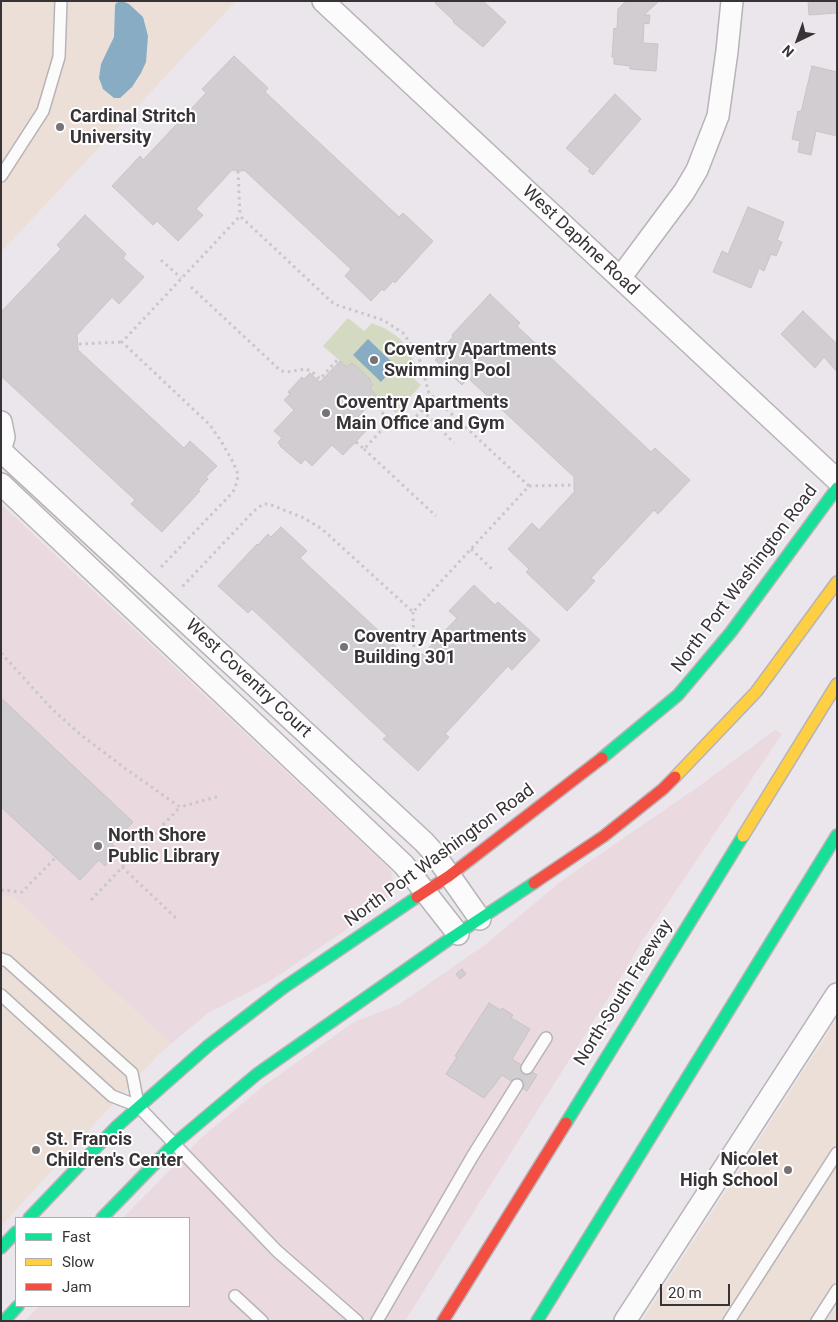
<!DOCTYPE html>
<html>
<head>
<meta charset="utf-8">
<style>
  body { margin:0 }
  #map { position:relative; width:838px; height:1322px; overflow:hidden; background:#ebe6eb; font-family:Roboto,sans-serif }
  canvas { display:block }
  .frame { position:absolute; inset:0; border:2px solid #373336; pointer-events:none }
  .legend { position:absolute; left:15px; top:1217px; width:175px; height:90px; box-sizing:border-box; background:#fff; border:1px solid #afadaf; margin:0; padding:6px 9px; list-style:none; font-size:15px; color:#373336 }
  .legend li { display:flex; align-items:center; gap:10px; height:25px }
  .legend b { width:25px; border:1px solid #afadaf }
  .north { position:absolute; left:773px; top:15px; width:50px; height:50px; -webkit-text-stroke:4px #fff; paint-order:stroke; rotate:222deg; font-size:14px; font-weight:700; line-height:20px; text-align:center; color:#373336 }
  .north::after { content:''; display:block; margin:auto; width:18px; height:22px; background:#373336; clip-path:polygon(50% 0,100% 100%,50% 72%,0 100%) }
  .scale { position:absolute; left:660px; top:1284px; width:70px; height:22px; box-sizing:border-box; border:2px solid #373336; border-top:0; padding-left:6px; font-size:15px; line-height:18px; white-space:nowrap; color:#373336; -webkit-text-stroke:4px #fff; paint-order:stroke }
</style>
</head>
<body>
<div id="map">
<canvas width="838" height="1322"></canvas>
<div class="frame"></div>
<ul class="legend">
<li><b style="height:6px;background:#16e098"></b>Fast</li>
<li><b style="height:6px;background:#ffcf43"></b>Slow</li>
<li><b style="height:6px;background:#f24e42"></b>Jam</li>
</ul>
<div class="north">N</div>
<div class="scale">20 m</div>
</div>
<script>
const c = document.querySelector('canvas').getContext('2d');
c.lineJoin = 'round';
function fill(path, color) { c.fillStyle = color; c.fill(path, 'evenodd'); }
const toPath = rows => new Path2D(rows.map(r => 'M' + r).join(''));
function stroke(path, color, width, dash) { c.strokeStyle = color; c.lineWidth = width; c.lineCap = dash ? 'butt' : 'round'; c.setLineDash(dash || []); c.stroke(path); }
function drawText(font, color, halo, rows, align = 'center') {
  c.font = font + ' Roboto,sans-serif'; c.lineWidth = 4; c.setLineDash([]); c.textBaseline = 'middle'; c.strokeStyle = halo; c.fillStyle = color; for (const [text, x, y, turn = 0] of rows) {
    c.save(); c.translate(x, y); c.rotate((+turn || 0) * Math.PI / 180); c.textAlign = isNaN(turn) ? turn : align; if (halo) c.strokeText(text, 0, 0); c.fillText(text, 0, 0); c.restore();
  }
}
fill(toPath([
  [1,504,391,870,393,884,392,890,387,900,377,909,270,981,208,1013,171,1044,12,897,1,897],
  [775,730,782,734,642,941,617,984,405,1321,25,1321,39,1306,189,1306,189,1218,123,1218,201,1138,266,1084,354,1022,398,1005,486,944,560,882,702,784]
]), '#eadadf');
fill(toPath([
  [1,1,236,1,1,252],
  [12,896,171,1044,158,1055,1,1226,1,897],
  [837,1019,837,1321,642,1321]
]), '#ecdfd8');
fill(toPath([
  [348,318,364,331,372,323,386,329,399,338,407,348,415,363,407,372,421,385,396,413,370,389,373,385,370,381,371,380,347,367,323,346]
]), '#d3dac1');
fill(toPath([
  [122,1,129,4,143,17,148,36,146,62,141,73,132,87,120,98,114,98,103,89,99,78,101,64,114,37,115,6,116,3],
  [368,339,396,366,381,382,353,355]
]), '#88acc4');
const building = toPath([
  [437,1,483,1,506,22,483,47,453,22,454,21,435,3,437,1],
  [626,1,659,1,644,15,650,15,649,24,644,23,643,43,658,44,656,71,630,69,630,66,614,64,614,57,612,57,614,28,617,29,618,9,626,1],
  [808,1,837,1,837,13,809,15,808,1],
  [234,56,268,88,265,92,399,217,403,213,433,241,395,283,393,281,384,291,382,289,371,301,345,276,351,269,244,170,243,171,232,170,196,209,203,215,178,241,157,221,153,225,112,186,140,156,143,160,206,93,202,89,234,56],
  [812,66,837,72,837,136,816,131,811,155,798,152,800,141,792,139,798,111,801,112,812,66],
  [615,94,641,119,593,175,588,171,590,169,566,148,615,94],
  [748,207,784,222,777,240,782,242,776,256,771,254,764,271,759,268,751,288,713,272,722,251,728,254,748,207],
  [85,215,126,254,123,258,144,277,119,304,112,297,77,335,78,350,184,448,190,441,217,466,206,477,208,479,198,490,200,491,162,532,131,504,135,500,1,376,1,312,61,249,57,245,85,215],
  [490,294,520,323,517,326,651,452,655,448,690,480,658,514,654,510,591,578,595,581,567,611,526,572,529,569,508,549,532,523,539,530,575,491,574,490,574,477,468,378,462,385,435,360,445,350,443,347,453,337,452,335,490,294],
  [803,311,837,344,837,372,824,357,815,368,781,334,803,311],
  [340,361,347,367,351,363,356,366,371,380,370,381,373,385,370,389,377,396,358,417,369,428,343,455,332,445,312,466,305,459,301,464,281,447,278,442,282,438,274,431,294,410,284,400,290,394,288,392,302,377,304,379,310,373,320,382,340,361],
  [281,527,307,551,300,558,406,656,421,654,422,655,457,618,449,611,474,585,495,605,498,602,540,640,512,670,508,666,445,734,449,737,418,771,383,739,387,736,252,609,248,613,218,586,257,544,258,545,268,534,271,537,281,527],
  [1,698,133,822,112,844,119,851,105,866,99,860,80,880,1,807,1,698],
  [462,969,466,974,460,979,456,974,462,969],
  [489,1003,500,1010,502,1008,513,1015,511,1018,530,1029,512,1059,537,1075,527,1091,502,1075,484,1098,446,1074,457,1057,455,1056,489,1003]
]);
fill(building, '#d1cdd1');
stroke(building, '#c8c3c7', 1);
const lane = toPath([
  [1,176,43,111,59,57,61,1],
  [1,959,7,961,132,1073,138,1104],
  [1,995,112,1096,138,1106,277,1251,357,1321],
  [527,1068,546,1038],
  [235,1296,262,1321],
  [377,1321,472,1157,517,1085],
  [729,1321,837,1153],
  [817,1321,837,1290]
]);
const street = toPath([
  [323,1,837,480],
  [620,278,684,192,697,170,718,116,727,51,732,1],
  [1,422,4,437,1,448],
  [1,451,424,842,433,852,480,919],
  [1,484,404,865,458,934],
  [625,1321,837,994]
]);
const fast = toPath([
  [602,758,678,695,731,632,837,488],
  [566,1123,743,836],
  [29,1218,116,1127,209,1045,283,988,417,897],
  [102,1218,174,1144,257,1074,451,938,534,883],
  [1,1248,16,1232],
  [4,1321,18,1306],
  [537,1321,837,835]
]);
const slow = toPath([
  [675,777,756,692,837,582],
  [743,836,837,684]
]);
const jam = toPath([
  [534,883,604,836,663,789,675,777],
  [417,897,449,876,602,758],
  [443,1321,566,1123]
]);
stroke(lane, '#b7b3b7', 14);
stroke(street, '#b7b3b7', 24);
stroke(fast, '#b7b3b7', 14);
stroke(slow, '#b7b3b7', 14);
stroke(jam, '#b7b3b7', 14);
stroke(toPath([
  [238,171,240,216],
  [161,260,181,278],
  [191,287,281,371,287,372,305,369,311,371,320,379,338,359],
  [79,344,122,342],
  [385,403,379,410,391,420],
  [422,410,454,443],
  [356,442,364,449,391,420,411,422,434,397],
  [364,449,436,516],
  [529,486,574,485],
  [471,549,494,571],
  [163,567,162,566,233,492,237,482,238,474,233,462,221,441,210,425,122,342,240,216,334,304,383,320,403,333,418,354,429,393,529,486,413,612,322,529,304,518,269,504,263,504,254,511,182,587],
  [413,612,414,654],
  [1,653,52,709,81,735,126,769,180,807,220,796],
  [122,867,178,920],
  [1,890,22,892,56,857],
  [91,900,180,807]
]), '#c8c7c8', 3, [2.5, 4]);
stroke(lane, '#fcfbfc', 11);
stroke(street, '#fcfbfc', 21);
stroke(fast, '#16e098', 11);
stroke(slow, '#ffcf43', 11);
stroke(jam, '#f24e42', 11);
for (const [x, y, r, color] of [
  [60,127,5,"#767275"],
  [374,360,5,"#767275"],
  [326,413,5,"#767275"],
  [344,647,5,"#767275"],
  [98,846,5,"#767275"],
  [36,1150,5,"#767275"],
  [788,1170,5,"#767275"]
]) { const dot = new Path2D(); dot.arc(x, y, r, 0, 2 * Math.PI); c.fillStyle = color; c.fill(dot); stroke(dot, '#fff', 2); }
drawText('bold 18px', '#373336', '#fff', [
  ["Cardinal Stritch",70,117],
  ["University",70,138],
  ["Coventry Apartments",384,350],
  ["Swimming Pool",384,371],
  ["Coventry Apartments",336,403],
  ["Main Office and Gym",336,424],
  ["Coventry Apartments",354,637],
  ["Building 301",354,658],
  ["North Shore",108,836],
  ["Public Library",108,857],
  ["St. Francis",46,1140],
  ["Children's Center",46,1161],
  ["Nicolet",778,1160,"right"],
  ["High School",778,1181,"right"]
], 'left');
drawText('18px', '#373336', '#fff', [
  ["West Daphne Road",580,241,43],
  ["North Port Washington Road",745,579,-53],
  ["West Coventry Court",248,679,43],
  ["North Port Washington Road",440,856,-36],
  ["North-South Freeway",624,993,-58]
]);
</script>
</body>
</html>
